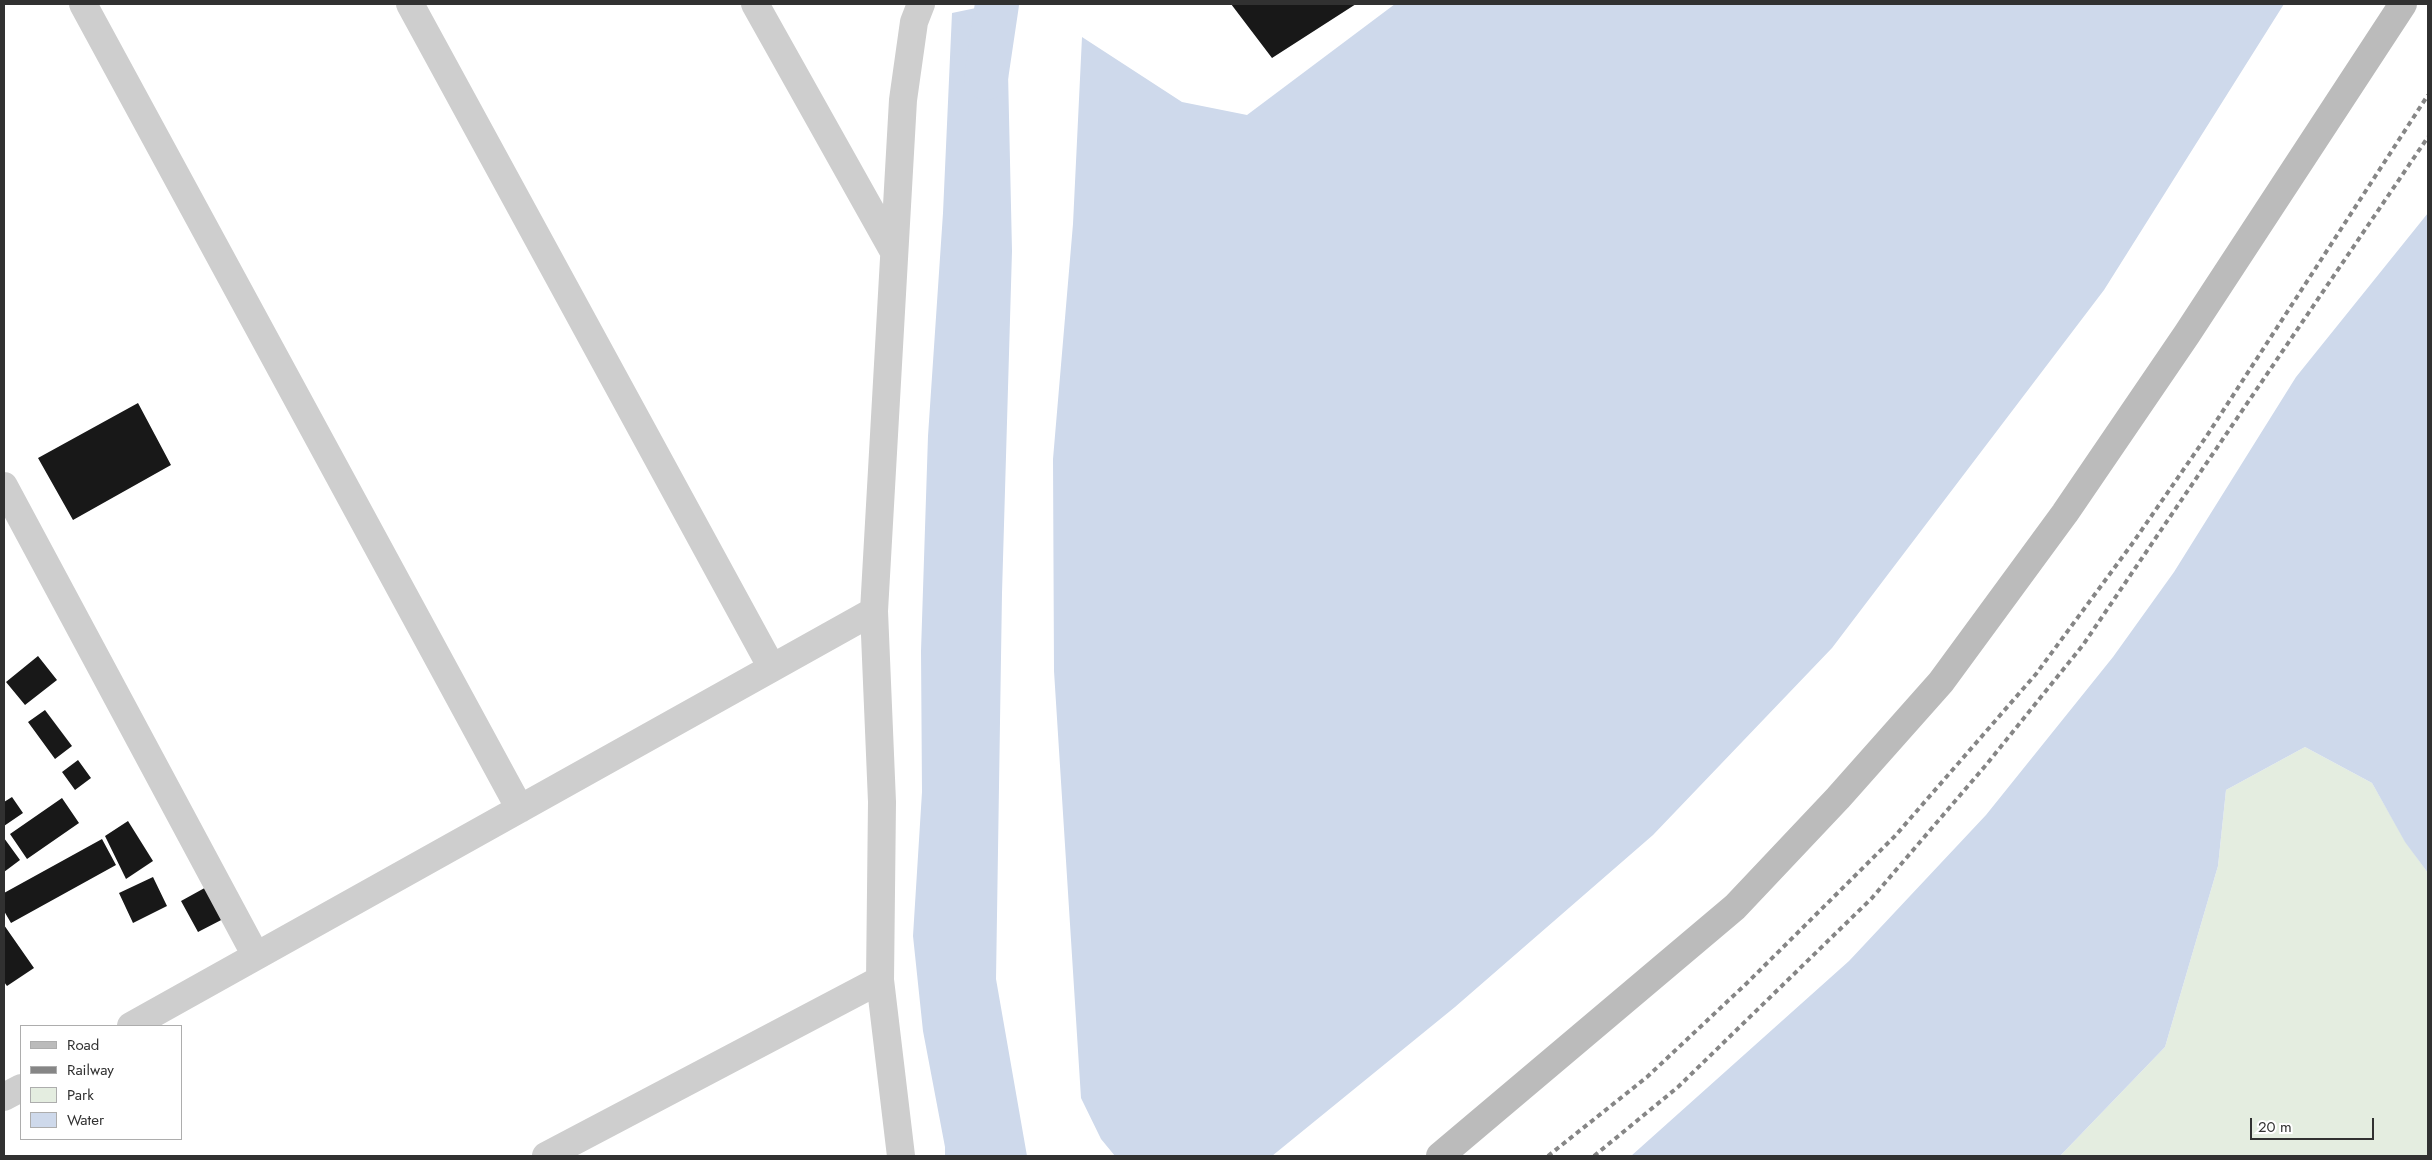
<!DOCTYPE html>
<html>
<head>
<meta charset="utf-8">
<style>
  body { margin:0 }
  #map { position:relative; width:2432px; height:1160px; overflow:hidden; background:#fff; font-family:Jost,sans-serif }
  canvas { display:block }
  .frame { position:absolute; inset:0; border:5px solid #313131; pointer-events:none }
  .legend { position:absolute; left:20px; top:1025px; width:162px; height:115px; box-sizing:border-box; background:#fff; border:1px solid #adadad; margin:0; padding:6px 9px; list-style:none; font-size:15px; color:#313131 }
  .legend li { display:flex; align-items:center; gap:10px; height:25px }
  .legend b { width:25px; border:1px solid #adadad }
  .scale { position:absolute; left:2250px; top:1118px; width:124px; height:22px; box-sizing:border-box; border:2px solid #313131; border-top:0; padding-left:6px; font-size:15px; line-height:18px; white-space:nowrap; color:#313131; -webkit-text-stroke:4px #fff; paint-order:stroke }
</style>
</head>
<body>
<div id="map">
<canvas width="2432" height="1160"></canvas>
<div class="frame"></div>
<ul class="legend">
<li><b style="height:6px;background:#bbb"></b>Road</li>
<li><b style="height:6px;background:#868686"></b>Railway</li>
<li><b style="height:14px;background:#e4ede0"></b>Park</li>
<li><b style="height:14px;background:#ced9eb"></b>Water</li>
</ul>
<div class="scale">20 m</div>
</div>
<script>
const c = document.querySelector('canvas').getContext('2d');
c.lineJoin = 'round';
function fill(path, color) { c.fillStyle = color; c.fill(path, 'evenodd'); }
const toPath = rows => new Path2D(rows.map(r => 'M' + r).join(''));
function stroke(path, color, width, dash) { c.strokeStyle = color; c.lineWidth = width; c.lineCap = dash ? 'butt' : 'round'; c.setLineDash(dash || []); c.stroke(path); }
fill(toPath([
  [2305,747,2372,783,2405,841,2428,873,2428,1156,2060,1156,2165,1047,2218,866,2226,790]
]), '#e4ede0');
fill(toPath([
  [1395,4,2284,4,2104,290,1832,648,1653,835,1455,1007,1272,1156,1115,1156,1101,1139,1081,1098,1054,671,1053,459,1073,224,1082,37,1182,102,1247,115],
  [976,8,1007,27,1012,251,1002,593,996,979,1027,1156,945,1156,945,1147,923,1031,913,936,922,792,921,651,928,436,943,213,952,13],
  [2428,213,2428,873,2405,842,2372,783,2305,747,2226,790,2218,866,2165,1047,2060,1156,1631,1156,1849,961,1986,815,2113,657,2174,572,2296,377]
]), '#ced9eb');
stroke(toPath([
  [986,78,997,4]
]), '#ced9eb', 44);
fill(toPath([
  [1231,4,1356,4,1272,58],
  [138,403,171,465,73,520,38,458],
  [38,656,57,680,25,705,6,682],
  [45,710,72,746,55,759,28,722],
  [78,760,91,778,75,790,62,772],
  [12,797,23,813,4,826,4,802],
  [62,798,79,823,27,859,10,834],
  [128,821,153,861,126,879,105,836],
  [4,838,20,860,4,872],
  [102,839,116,865,11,923,4,911,4,893],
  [153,877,167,906,133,923,119,893],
  [210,885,227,917,198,932,181,901],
  [4,925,34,968,7,986,4,982]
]), '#181818');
stroke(toPath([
  [83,4,520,809],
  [410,4,772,668],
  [755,4,894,252],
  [4,486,256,956],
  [131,1026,874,611],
  [4,1097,21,1088],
  [546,1156,880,980],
  [901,1156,880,980,882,802,874,611,903,100,914,22,921,4]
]), '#cecece', 28);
stroke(toPath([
  [1440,1156,1735,907,1838,798,1941,682,2065,513,2187,334,2403,4]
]), '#bbb', 28);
stroke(toPath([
  [1548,1156,1647,1077,1747,983,1895,836,2036,674,2132,544,2206,437,2428,95],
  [1594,1156,1678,1087,1872,898,1986,765,2083,645,2428,137]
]), '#868686', 4, [5, 4]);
</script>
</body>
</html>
